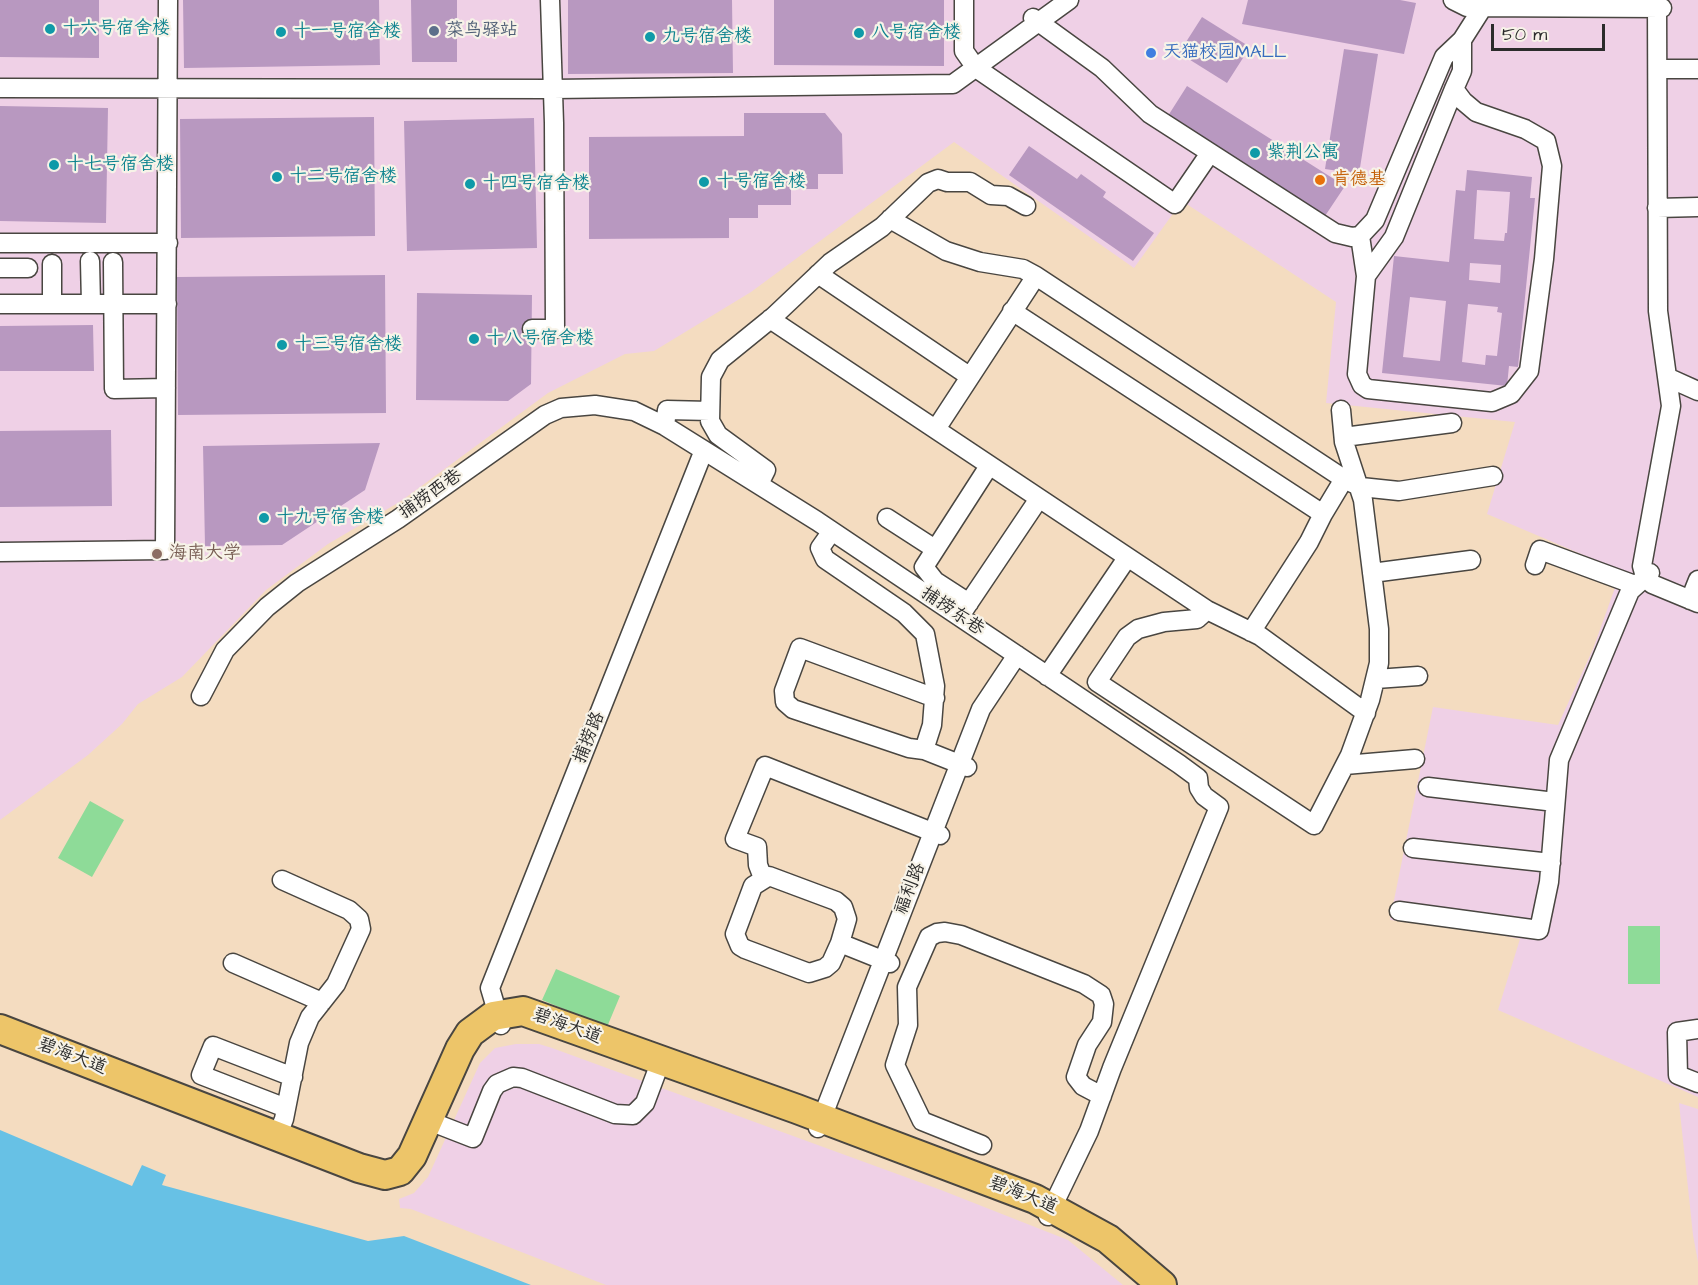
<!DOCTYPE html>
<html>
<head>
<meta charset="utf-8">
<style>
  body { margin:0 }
  #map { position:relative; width:1698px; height:1285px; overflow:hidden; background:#f4dcc0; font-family:"Architects Daughter",sans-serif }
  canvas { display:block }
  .scale { position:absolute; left:1491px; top:24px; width:114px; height:27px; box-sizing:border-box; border:3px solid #2b2b2b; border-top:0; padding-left:8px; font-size:18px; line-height:21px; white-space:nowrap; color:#2b2b2b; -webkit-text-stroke:4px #f7f3e8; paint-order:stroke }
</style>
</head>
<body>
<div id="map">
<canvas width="1698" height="1285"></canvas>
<div class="scale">50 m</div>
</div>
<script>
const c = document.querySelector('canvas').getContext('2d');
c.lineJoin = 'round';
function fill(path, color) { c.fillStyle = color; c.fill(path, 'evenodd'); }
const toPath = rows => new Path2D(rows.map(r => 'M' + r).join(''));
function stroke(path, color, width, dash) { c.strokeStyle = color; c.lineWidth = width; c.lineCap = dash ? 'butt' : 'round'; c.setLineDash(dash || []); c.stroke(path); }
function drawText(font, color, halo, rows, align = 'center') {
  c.font = font + ' "Architects Daughter","LXGW WenKai TC",sans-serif'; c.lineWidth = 4.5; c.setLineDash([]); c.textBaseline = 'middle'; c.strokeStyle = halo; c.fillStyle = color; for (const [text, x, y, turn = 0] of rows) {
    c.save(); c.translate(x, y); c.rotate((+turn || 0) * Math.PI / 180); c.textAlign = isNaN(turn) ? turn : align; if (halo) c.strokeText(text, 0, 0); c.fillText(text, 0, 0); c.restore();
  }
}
fill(toPath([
  [0,0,1698,0,1698,1097,1498,1010,1520,939,1467,928,1390,920,1433,707,1558,725,1593,649,1621,571,1487,514,1515,422,1326,403,1336,302,1182,201,1134,268,954,142,751,292,654,351,625,354,548,393,401,501,328,544,266,590,182,677,138,704,122,724,88,755,0,820],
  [516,1044,539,1044,552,1048,941,1190,1068,1240,1123,1285,606,1285,411,1209,400,1208,399,1199,414,1193,428,1177,480,1063,495,1048],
  [1679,1103,1698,1109,1698,1262,1693,1235]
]), '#efd0e6');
fill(toPath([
  [90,801,124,820,92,877,58,858],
  [1628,926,1660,926,1660,984,1628,984],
  [556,969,620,996,607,1027,542,1000]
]), '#8edb98');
fill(toPath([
  [0,1130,132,1186,142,1165,166,1175,162,1185,368,1241,404,1236,531,1285,0,1285]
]), '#67c1e5');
fill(toPath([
  [0,0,99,0,99,58,0,57],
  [183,0,379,0,380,65,184,68],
  [411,0,457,0,457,62,412,62],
  [568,0,732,0,733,73,568,74],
  [774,0,944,0,944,66,774,65],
  [1248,0,1400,0,1416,3,1404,54,1242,24],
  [1202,17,1250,47,1227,83,1179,53],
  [1344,49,1378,54,1359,174,1325,169],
  [1187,86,1345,186,1323,219,1166,119],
  [0,106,108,108,106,223,0,221],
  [744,113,825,113,842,134,843,174,818,174,818,189,791,189,791,205,758,205,758,218,729,218,729,238,589,239,589,137,744,136],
  [374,117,375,236,181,238,180,119],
  [534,118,537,248,407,251,404,121],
  [1029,146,1077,179,1081,174,1106,192,1103,197,1154,233,1133,261,1009,175],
  [1467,170,1532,177,1530,198,1535,198,1518,367,1509,366,1507,386,1382,373,1394,256,1449,262,1456,190,1465,191],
  [1477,190,1510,192,1507,233,1505,233,1504,241,1474,239],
  [1470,263,1501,265,1500,283,1469,280],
  [1410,297,1446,301,1440,361,1403,357],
  [1468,304,1498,307,1497,312,1502,313,1497,356,1486,355,1485,365,1462,362],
  [385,275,386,413,178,415,177,277],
  [417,293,532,295,531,384,508,401,416,400],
  [93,325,94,371,0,371,0,326],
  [111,430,112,506,0,507,0,431],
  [380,443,365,490,282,545,205,546,203,446]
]), '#b898c0');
const street = toPath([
  [964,0,964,51,976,68,1175,204,1210,153],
  [1453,0,1467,7,1662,8],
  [1657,0,1658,311,1671,406,1642,566,1645,577,1652,584,1698,603],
  [1033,18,1102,68,1150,114,1335,233,1352,237,1360,236,1375,220,1444,57,1462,40,1483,7],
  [1658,69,1698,69],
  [0,88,553,89,953,84,1069,0],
  [1454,89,1463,101,1476,112,1525,129,1546,141,1552,166,1544,259,1529,371,1511,394,1492,402,1368,389,1362,385,1357,374,1366,276,1394,237,1454,89,1462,71,1462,40],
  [1657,208,1698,207],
  [890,219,946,251,980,262,1023,269,1036,276,1344,479,1361,487,1399,491,1493,476],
  [1360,236,1366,276],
  [0,243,168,243],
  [90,261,91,304],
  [113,262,114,389,166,388],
  [52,264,52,304],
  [0,268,28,268],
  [818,274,969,376],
  [0,304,167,304],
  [1012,311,1323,514,1309,542,1251,632],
  [770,319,1207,610,1260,636,1366,713],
  [532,329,555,329,554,123,550,0],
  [1669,378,1698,391],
  [665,426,667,410,710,411],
  [936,429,1036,276],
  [1344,437,1452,423],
  [759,484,766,470,718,435,710,421,711,377,720,360,773,317,830,263,882,227,928,183,938,179,947,182,970,182,991,195,1008,196,1026,206],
  [1323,514,1344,479],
  [887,518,935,549],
  [832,531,820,548,825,559,904,613,925,634,935,686,932,725,924,750,967,767],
  [0,552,165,550,168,0],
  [1535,565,1540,550,1635,585],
  [1372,573,1471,560],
  [1690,600,1698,580],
  [969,603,935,581,924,567,989,466],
  [1207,610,1197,619,1164,622,1138,629,1127,637,1097,682,1314,825,1350,755,1370,700,1379,663,1379,629,1363,500,1344,442,1341,410],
  [962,613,1038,500],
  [1047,676,1127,558],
  [1376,679,1418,676],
  [201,696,225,650,267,607,297,583,398,519,545,415,561,408,595,405,634,411,665,426,817,521,1179,764,1198,778,1199,788,1204,796,1219,807,1112,1068,1089,1131,1048,1216],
  [924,750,909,748,793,709,785,702,784,691,800,648,935,698],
  [1345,765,1415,759],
  [1428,787,1555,802],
  [1413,848,1551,863],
  [763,878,758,865,757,847,735,839,765,766,940,835],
  [1399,911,1539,930,1549,882,1559,760,1630,591,1650,573],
  [840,943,831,963,825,968,809,973,745,949,740,946,735,934,753,886,769,876,836,901,843,907,847,919,840,943,890,963],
  [233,963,322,1002],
  [501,1025,490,988,704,450],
  [1698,1029,1677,1032,1678,1075,1698,1083],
  [286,1108,201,1075,213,1046,293,1077],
  [437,1124,473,1138,492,1091,497,1084,513,1077,522,1078,615,1114,633,1115,645,1103,657,1071],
  [818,1128,981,709,1017,655],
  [277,1137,284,1119,299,1043,310,1017,336,984,361,929,359,919,349,910,282,880],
  [982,1145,922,1121,895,1065,908,1025,907,987,929,937,937,933,945,932,961,935,1084,984,1101,995,1104,1004,1102,1022,1087,1045,1076,1077,1083,1086,1102,1096]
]);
const primary = toPath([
  [0,1029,359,1168,385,1175,400,1171,412,1156,460,1049,470,1033,493,1016,523,1011,797,1109,1035,1199,1108,1239,1162,1285]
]);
stroke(street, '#494641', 21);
stroke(primary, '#494641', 32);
stroke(street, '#fff', 18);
stroke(primary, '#edc569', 28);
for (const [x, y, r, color] of [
  [50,29,6,"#0f9aa8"],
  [434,31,6,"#5c6f8a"],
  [281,32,6,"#0f9aa8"],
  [859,33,6,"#0f9aa8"],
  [650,37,6,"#0f9aa8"],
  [1151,53,6,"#3f7fe0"],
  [1255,153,6,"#0f9aa8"],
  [54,165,6,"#0f9aa8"],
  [277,177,6,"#0f9aa8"],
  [1320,180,6,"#e8710a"],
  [704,182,6,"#0f9aa8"],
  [470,184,6,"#0f9aa8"],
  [474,339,6,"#0f9aa8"],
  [282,345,6,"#0f9aa8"],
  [264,518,6,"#0f9aa8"],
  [157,554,6,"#8d6e63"]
]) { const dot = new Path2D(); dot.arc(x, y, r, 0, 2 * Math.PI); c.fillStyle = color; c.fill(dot); stroke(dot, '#f7f3e8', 2); }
drawText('18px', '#0d838f', '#f7f3e8', [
  ["十六号宿舍楼",62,29],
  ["十一号宿舍楼",293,32],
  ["八号宿舍楼",871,33],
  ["九号宿舍楼",662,37],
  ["紫荆公寓",1267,153],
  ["十七号宿舍楼",66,165],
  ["十二号宿舍楼",289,177],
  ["十号宿舍楼",716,182],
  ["十四号宿舍楼",482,184],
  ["十八号宿舍楼",486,339],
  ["十三号宿舍楼",294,345],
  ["十九号宿舍楼",276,518]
], 'left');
drawText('18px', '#4e5e75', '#f7f3e8', [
  ["菜鸟驿站",446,31]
], 'left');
drawText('18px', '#366cbe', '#f7f3e8', [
  ["天猫校园MALL",1163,53]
], 'left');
drawText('18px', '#c56008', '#f7f3e8', [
  ["肯德基",1332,180]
], 'left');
drawText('18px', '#2b2b2b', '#f7f3e8', [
  ["捕捞西巷",431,495,-35],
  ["捕捞东巷",952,612,34],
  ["捕捞路",590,738,-68],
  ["福利路",911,889,-69],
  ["碧海大道",567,1027,20],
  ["碧海大道",72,1057,21],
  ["碧海大道",1023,1196,22]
]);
drawText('18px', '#785e54', '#f7f3e8', [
  ["海南大学",169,554]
], 'left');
</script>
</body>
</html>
